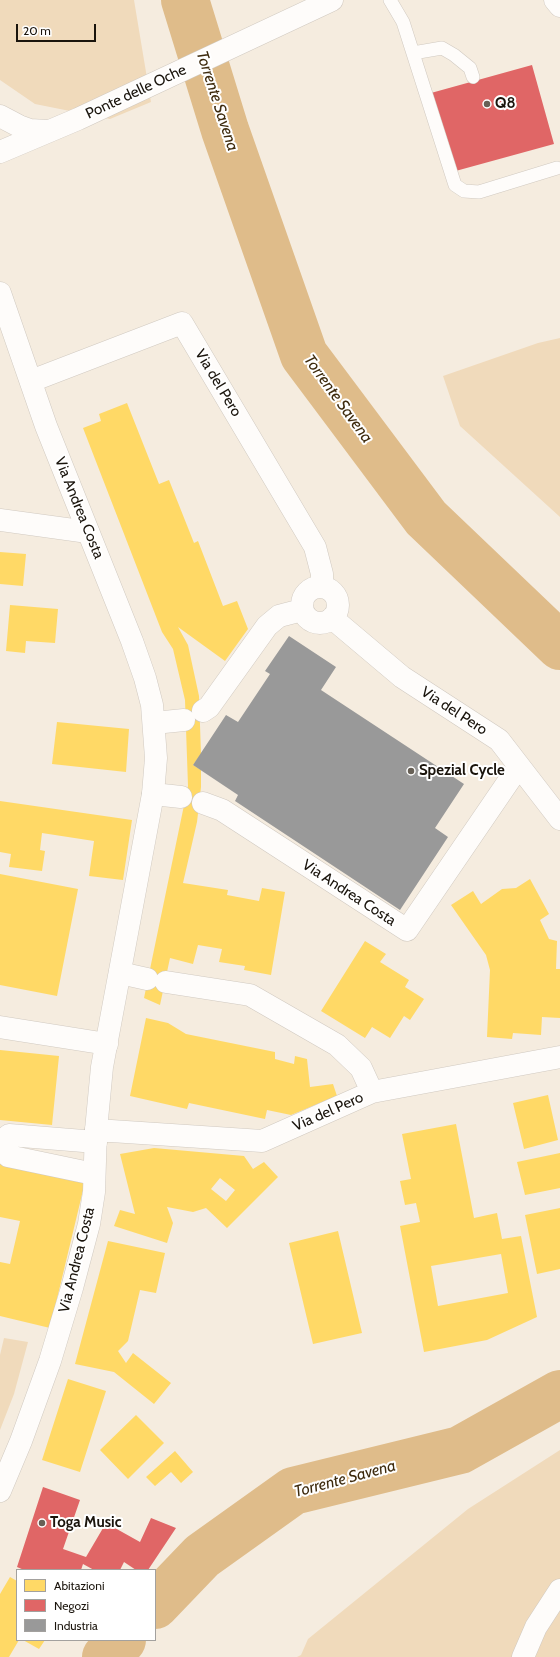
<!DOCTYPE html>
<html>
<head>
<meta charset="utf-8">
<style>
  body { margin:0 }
  #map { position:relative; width:560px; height:1657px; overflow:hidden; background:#f5ecdf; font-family:Cabin,sans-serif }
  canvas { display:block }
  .legend { position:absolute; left:16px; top:1569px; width:140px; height:72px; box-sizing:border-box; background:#fff; border:1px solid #a3a19e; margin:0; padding:5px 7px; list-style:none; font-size:12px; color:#1a140c }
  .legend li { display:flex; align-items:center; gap:8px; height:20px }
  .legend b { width:20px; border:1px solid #a3a19e }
  .scale { position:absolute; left:16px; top:24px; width:80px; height:18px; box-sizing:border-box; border:2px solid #1a140c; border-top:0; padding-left:5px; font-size:12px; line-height:14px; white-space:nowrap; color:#1a140c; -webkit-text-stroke:3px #fff; paint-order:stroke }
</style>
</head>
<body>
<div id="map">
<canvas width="560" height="1657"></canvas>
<ul class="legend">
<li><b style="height:11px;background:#ffd966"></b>Abitazioni</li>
<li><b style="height:11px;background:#e06666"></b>Negozi</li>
<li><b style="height:11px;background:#999"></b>Industria</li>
</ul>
<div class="scale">20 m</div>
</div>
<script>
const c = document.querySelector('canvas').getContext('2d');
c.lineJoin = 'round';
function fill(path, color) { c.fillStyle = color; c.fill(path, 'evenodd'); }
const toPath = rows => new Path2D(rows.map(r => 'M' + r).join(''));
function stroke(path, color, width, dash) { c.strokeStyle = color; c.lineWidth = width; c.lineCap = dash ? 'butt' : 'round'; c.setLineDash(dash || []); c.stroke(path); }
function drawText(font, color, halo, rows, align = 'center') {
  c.font = font + ' Cabin,sans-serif'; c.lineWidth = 4; c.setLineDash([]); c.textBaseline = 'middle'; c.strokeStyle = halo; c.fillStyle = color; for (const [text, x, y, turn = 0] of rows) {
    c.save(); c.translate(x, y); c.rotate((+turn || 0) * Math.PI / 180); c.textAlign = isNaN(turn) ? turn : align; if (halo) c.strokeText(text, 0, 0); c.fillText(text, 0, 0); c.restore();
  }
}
fill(toPath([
  [0,0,134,0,151,102,110,119,35,104,0,80],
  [560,338,560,517,460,426,443,376,538,343],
  [4,1338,28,1342,14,1394,0,1430,0,1355],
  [560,1450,560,1657,297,1657,301,1655,308,1639,468,1509]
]), '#f0dabb');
fill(toPath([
  [127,403,159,484,169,480,194,543,198,541,223,606,237,601,248,629,225,661,178,627,188,645,199,696,201,754,193,765,201,770,201,787,197,822,183,883,228,890,227,895,259,901,262,888,285,892,271,975,244,970,245,966,219,962,222,949,198,945,193,964,170,958,160,1005,144,998,188,786,185,700,173,649,162,632,83,428,101,421,99,414],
  [0,552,26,554,23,586,0,584],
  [10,605,58,609,55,643,26,641,25,653,6,651],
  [57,722,129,729,126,772,52,764],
  [0,801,132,820,123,880,89,876,94,841,42,833,40,850,45,851,42,871,9,867,11,854,0,852],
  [0,874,78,889,57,996,0,985],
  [530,879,549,914,540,920,549,939,557,941,556,969,560,969,560,1018,542,1017,541,1035,513,1033,512,1039,487,1037,490,970,486,955,451,905,473,891,481,904,502,889,516,888],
  [365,941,386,954,380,962,409,980,405,987,424,999,410,1020,404,1016,390,1038,372,1027,365,1038,321,1011],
  [146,1018,168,1023,186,1034,275,1052,275,1059,294,1064,295,1056,307,1059,310,1087,333,1084,337,1096,291,1115,267,1110,265,1119,189,1103,187,1109,130,1096],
  [0,1050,59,1056,52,1125,0,1120],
  [548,1095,558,1140,524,1149,513,1103],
  [456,1124,474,1218,497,1213,502,1239,521,1236,537,1317,487,1340,424,1352,400,1226,420,1222,416,1203,405,1205,400,1181,411,1179,402,1134],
  [501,1254,508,1293,438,1306,431,1266],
  [154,1148,244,1156,253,1169,264,1162,278,1177,227,1228,206,1208,193,1212,167,1207,173,1223,167,1243,114,1226,120,1210,135,1214,120,1154],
  [220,1178,235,1190,226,1201,211,1189],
  [560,1153,560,1188,525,1195,517,1162],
  [0,1162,85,1182,50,1328,0,1316,0,1262,10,1264,20,1221,0,1217],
  [560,1208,560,1269,537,1274,525,1215],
  [338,1231,362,1333,313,1344,289,1243],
  [108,1241,165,1253,156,1293,140,1290,128,1341,118,1351,126,1363,133,1353,171,1383,154,1404,114,1372,75,1364],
  [68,1379,106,1391,80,1472,42,1460],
  [136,1415,164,1443,128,1479,100,1450],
  [175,1451,193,1472,181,1483,171,1472,155,1486,146,1477],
  [10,1577,17,1581,17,1640,19,1640,9,1657,0,1657,0,1594],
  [23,1640,45,1640,39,1649]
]), '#ffd966');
fill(toPath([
  [532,65,554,144,452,172,431,93],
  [43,1487,80,1500,63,1549,86,1557,106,1523,140,1542,151,1518,176,1528,148,1570,136,1570,124,1562,120,1570,94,1570,83,1564,81,1570,24,1570,17,1567]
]), '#e06666');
fill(toPath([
  [289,636,336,667,321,690,464,784,435,828,448,837,400,910,235,801,238,795,193,765,226,715,238,722,270,674,265,671]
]), '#999');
stroke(toPath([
  [185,0,225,130,304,355,426,518,560,646],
  [155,1605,202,1556,293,1491,460,1450,560,1394],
  [106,1657,122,1640]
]), '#dfbc8a', 48);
const lane = toPath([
  [390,0,403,22,455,185,464,191,479,192,557,168],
  [413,53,442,48,454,55,470,68,473,77]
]);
const street = toPath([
  [31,381,182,323,315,547,322,574,322,586],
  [0,520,88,532],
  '302 605a18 18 0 1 1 36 0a18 18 0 1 1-36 0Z',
  [332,618,402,677,499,740,560,819],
  [203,711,209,707,267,626,279,616,302,610],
  [154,723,184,720],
  [153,794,181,797],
  [203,803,222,810,407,930,519,766],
  [120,973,147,979],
  [166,982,250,995,337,1045,361,1068,372,1092],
  [0,1027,107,1044],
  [96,1130,262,1141,372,1092,560,1057],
  [0,1143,9,1135,96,1142],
  [0,1145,8,1156,94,1174]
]);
const secondary = toPath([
  [0,116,19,126,30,130,47,131],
  [0,152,78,119,332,0],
  [0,293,46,426,132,641,145,678,152,705,156,758,153,794,102,1067,96,1130,94,1192,89,1224,72,1288,50,1361,21,1441,0,1491]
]);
const primary = toPath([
  [555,0,560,6],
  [523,1657,536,1627,560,1590]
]);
stroke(lane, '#d0c9c0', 14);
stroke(street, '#d0c9c0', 23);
stroke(secondary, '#d0c9c0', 23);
stroke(primary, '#d0c9c0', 23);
stroke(lane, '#fefcfa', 13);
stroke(street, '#fefcfa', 22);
stroke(secondary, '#fefcfa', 22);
stroke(primary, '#fefcfa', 22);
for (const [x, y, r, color] of [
  [487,104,4,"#676056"],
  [411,771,4,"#676056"],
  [42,1523,4,"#676056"]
]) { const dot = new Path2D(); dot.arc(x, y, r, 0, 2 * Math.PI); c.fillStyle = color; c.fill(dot); stroke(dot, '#fff', 1.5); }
drawText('15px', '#1a140c', '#fff', [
  ["Ponte delle Oche",136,92,-25],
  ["Via del Pero",218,383,59],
  ["Via Andrea Costa",79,508,68],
  ["Via del Pero",454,711,33],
  ["Via Andrea Costa",349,893,33],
  ["Via del Pero",328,1112,-24],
  ["Via Andrea Costa",77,1260,-76]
]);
drawText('bold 15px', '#1a140c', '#fff', [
  ["Q8",495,104],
  ["Spezial Cycle",419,771],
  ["Toga Music",50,1523]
], 'left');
drawText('italic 16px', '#3e2b0e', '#fff', [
  ["Torrente Savena",217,101,72],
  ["Torrente Savena",338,399,54],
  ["Torrente Savena",345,1479,-15]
]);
</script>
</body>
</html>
